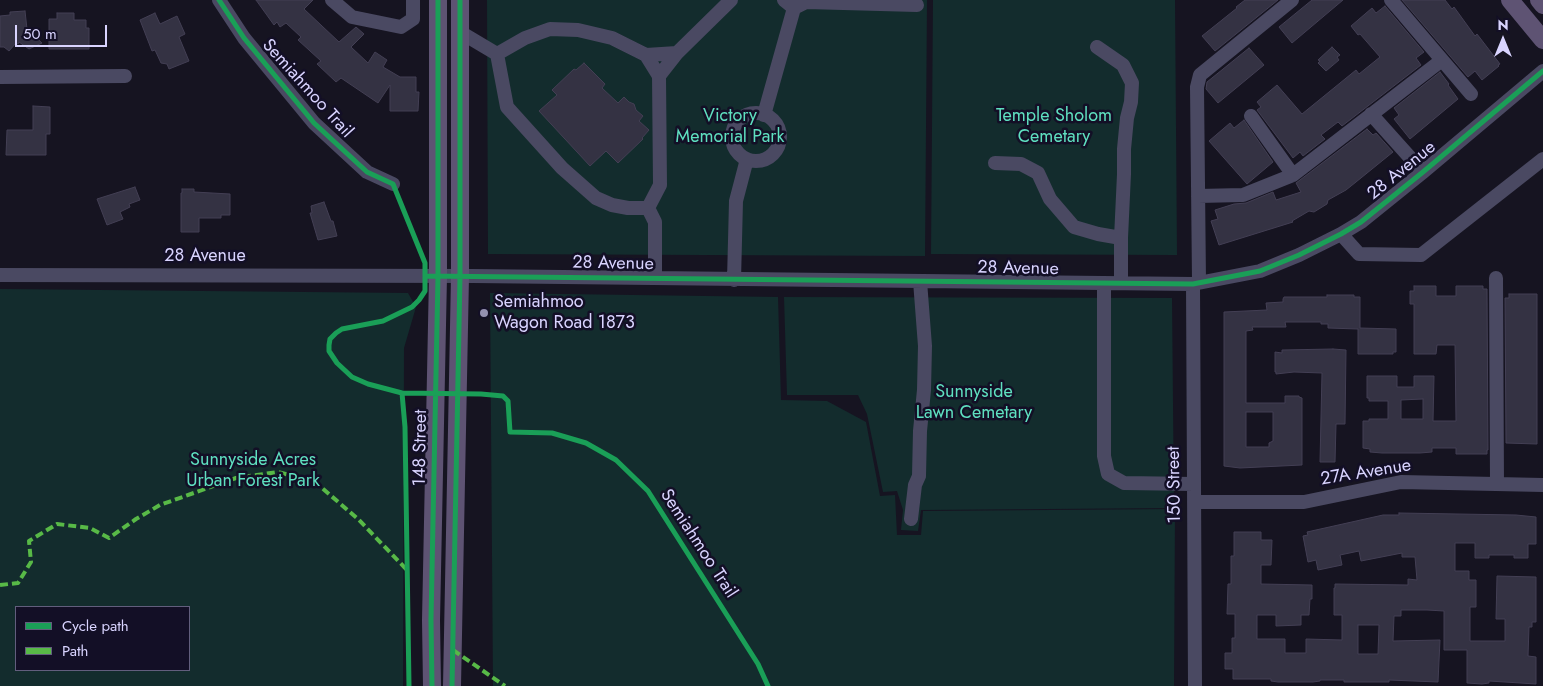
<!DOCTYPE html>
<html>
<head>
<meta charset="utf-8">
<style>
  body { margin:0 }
  #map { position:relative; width:1543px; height:686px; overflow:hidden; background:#161421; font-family:Jost,sans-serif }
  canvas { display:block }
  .legend { position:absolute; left:15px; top:606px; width:175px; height:65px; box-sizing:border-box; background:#130f26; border:1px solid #625e7d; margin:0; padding:6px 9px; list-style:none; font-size:15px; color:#d9d4ff }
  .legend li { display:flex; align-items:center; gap:10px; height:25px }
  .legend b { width:25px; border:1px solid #625e7d }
  .north { position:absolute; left:1478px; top:15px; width:50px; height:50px; -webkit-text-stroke:4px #130f26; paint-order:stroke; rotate:0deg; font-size:14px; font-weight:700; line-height:20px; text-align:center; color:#d9d4ff }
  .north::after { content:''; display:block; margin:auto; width:18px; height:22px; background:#d9d4ff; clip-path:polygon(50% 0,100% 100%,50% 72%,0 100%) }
  .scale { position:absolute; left:15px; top:25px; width:92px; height:22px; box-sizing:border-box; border:2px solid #d9d4ff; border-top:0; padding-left:6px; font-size:15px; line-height:18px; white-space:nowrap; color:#d9d4ff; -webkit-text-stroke:4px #130f26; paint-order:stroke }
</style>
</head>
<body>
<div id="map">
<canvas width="1543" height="686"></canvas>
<ul class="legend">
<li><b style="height:6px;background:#1a9f57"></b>Cycle path</li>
<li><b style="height:6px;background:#58b947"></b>Path</li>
</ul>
<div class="north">N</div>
<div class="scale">50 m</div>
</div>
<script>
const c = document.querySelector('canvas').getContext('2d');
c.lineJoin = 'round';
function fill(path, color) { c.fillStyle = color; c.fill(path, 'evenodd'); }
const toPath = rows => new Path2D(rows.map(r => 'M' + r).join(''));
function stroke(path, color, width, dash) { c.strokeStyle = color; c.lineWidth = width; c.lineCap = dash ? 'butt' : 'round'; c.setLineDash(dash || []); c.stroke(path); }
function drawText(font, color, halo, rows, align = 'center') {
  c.font = font + ' Jost,sans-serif'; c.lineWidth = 5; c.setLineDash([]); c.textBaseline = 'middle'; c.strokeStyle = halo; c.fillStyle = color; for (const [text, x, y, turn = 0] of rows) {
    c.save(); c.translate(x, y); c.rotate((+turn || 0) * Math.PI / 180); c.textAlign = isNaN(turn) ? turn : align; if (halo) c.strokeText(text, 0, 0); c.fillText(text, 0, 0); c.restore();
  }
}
fill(toPath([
  [487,0,927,0,925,256,488,254],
  [933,0,1175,0,1177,255,931,254],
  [0,289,408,293,416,307,404,348,403,686,0,686],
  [16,607,189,607,189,670,16,670],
  [490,293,778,297,781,400,827,401,866,422,880,496,895,495,897,535,921,535,923,511,1175,509,1174,686,493,686],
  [784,297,1172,298,1174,508,921,510,918,531,901,530,903,510,897,491,883,492,867,414,858,395,787,395]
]), '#132c2d');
const building = toPath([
  [256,0,313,0,304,9,339,42,356,27,364,34,351,47,368,63,375,52,387,60,383,67,400,77,416,77,416,92,419,92,418,111,390,111,390,85,378,103,341,78,336,82,317,64,321,61,298,40,301,37,286,23,280,27,277,22,274,25,256,0],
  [1245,0,1278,0,1215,51,1202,36,1237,8,1236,7,1245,0],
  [1312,0,1343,0,1292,43,1279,27,1312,0],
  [1402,0,1445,0,1452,9,1454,7,1475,36,1477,34,1500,64,1498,65,1499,66,1482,80,1475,71,1468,77,1402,0],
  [1385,6,1424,52,1416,58,1421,65,1342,126,1338,122,1321,135,1325,139,1303,156,1300,152,1293,158,1257,110,1261,107,1257,102,1277,85,1302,114,1356,70,1359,74,1380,57,1360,34,1358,35,1351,26,1372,8,1376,13,1385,6],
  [25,11,27,29,42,43,29,49,19,42,18,44,16,43,9,51,4,47,0,47,0,16,10,15,10,12,25,11],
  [57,13,74,13,74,20,86,20,86,28,89,28,89,49,49,49,49,19,57,19,57,13],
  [155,13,160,24,177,16,185,34,179,37,189,61,169,69,167,64,161,63,155,50,152,51,140,20,155,13],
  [1332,47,1340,55,1337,57,1339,60,1326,71,1318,63,1320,61,1318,60,1332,47],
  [1249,48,1264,65,1218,103,1206,89,1207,82,1249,48],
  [584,63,605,84,602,88,618,103,624,97,629,102,634,104,636,110,643,116,639,121,649,130,642,138,643,139,618,163,606,151,590,166,539,111,557,95,552,90,574,69,576,70,584,63],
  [1440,72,1449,84,1448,85,1458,99,1410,139,1394,119,1399,115,1394,108,1440,72],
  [33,106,50,107,50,134,46,134,46,155,6,155,7,130,33,130,33,106],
  [1244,120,1273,162,1247,184,1209,141,1230,123,1234,128,1244,120],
  [1367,129,1373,135,1376,133,1393,152,1356,182,1346,190,1328,200,1327,204,1314,212,1309,211,1292,221,1293,222,1219,245,1211,221,1218,219,1215,210,1234,204,1246,203,1273,192,1276,200,1301,192,1296,183,1367,129],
  [135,187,140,200,129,204,130,207,120,212,123,219,107,225,97,199,135,187],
  [182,189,194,189,194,192,230,194,230,215,221,215,221,218,199,218,199,232,181,232,181,193,182,193,182,189],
  [324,202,331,221,333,221,337,236,318,240,310,213,312,213,311,206,324,202],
  [1414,286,1436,286,1436,296,1456,296,1456,286,1483,286,1483,289,1487,289,1488,450,1487,450,1487,454,1456,454,1456,448,1432,448,1432,452,1420,453,1382,453,1370,452,1370,449,1363,448,1363,421,1369,421,1369,419,1388,419,1388,401,1369,401,1369,398,1367,398,1367,376,1397,376,1397,387,1414,387,1414,376,1434,376,1433,421,1456,421,1455,345,1437,345,1436,354,1414,354,1414,304,1410,304,1410,291,1414,291,1414,286],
  [1423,399,1423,419,1401,419,1401,400,1423,399],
  [1509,294,1537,294,1537,444,1506,443,1505,298,1509,298,1509,294],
  [1327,295,1354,295,1354,297,1360,297,1360,328,1396,329,1396,352,1393,352,1393,354,1358,354,1358,329,1328,328,1328,324,1321,324,1321,322,1285,322,1286,327,1252,327,1253,330,1246,331,1246,403,1285,403,1285,396,1299,396,1299,397,1302,398,1302,465,1240,468,1224,466,1224,312,1267,310,1266,303,1283,302,1283,299,1284,297,1327,297,1327,295],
  [1246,412,1273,412,1273,441,1269,443,1269,447,1246,447,1246,412],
  [1333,349,1346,350,1345,424,1336,424,1335,462,1320,462,1322,373,1294,372,1276,374,1276,372,1275,372,1275,352,1282,353,1282,350,1333,349],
  [1399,513,1516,515,1536,517,1536,544,1528,544,1528,558,1514,558,1514,555,1489,555,1489,558,1475,558,1475,543,1455,543,1455,571,1469,571,1469,580,1476,580,1476,607,1470,607,1470,641,1505,641,1505,619,1496,619,1497,576,1536,577,1536,622,1532,622,1532,627,1529,627,1528,656,1536,657,1536,684,1489,681,1489,683,1482,684,1467,683,1467,650,1444,650,1444,611,1427,610,1401,610,1401,616,1394,616,1393,641,1440,640,1438,682,1389,680,1389,682,1344,682,1344,680,1320,680,1320,681,1313,682,1278,682,1271,681,1271,679,1233,679,1233,669,1225,669,1225,653,1232,653,1232,638,1235,638,1235,614,1227,614,1228,584,1231,584,1231,556,1234,556,1234,532,1261,532,1261,540,1272,540,1271,565,1261,565,1261,584,1312,585,1312,599,1310,599,1309,615,1301,615,1301,625,1276,626,1276,615,1257,615,1257,639,1285,639,1285,653,1306,653,1306,639,1342,640,1342,615,1334,615,1334,588,1335,588,1335,584,1408,585,1408,579,1417,580,1415,557,1402,557,1402,553,1361,561,1359,551,1340,555,1342,565,1318,570,1316,560,1308,562,1303,536,1308,535,1307,532,1383,515,1399,515,1399,513],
  [1358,625,1379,625,1378,654,1358,654,1358,625]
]);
fill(building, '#343243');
stroke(building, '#433f54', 1);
stroke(toPath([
  [219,0,244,38,314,123,367,172,393,184],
  [332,0,352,17,401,27,413,19,413,0],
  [1391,0,1471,94],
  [794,8,806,2,917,5],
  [460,32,497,54,525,38,550,29,578,30,612,38,646,55,659,76,660,185,648,208,655,222,655,278],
  [1097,47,1123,65,1132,83,1131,102,1127,118,1124,149,1124,174,1121,238],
  [497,54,507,107,562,168,596,198,612,205,628,208,648,208],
  [646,55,677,53],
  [659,76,677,53,731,0],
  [0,77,125,76],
  '732 137a24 24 0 1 1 48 0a24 24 0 1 1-48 0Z',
  [1371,114,1423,172],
  [764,115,794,8,784,0],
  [1251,116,1293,175],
  [995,163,1021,164,1038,173,1050,199,1074,227,1098,234,1121,238,1121,283],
  [1198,196,1243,195,1293,175,1442,60],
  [1341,234,1359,254,1421,255,1543,159],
  [0,275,473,276,1193,284,1260,271,1299,255,1341,234,1361,222,1423,172,1543,71],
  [1496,278,1497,484],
  [734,280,736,201,747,159],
  [1199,282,1197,87,1200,75,1292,0],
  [1104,283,1104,456,1108,474,1124,483,1194,484],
  [1193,284,1195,686],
  [1194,502,1304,502,1401,482,1543,485],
  [911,519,915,485,919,476,920,431,924,390,925,346,920,281]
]), '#4a4962', 14);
stroke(toPath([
  [1510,0,1543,40],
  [1539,0,1543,5],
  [432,686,431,620,438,276,438,0],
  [452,686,460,276,460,0]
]), '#5e5373', 18);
stroke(toPath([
  [0,585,18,583,31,562,29,541,57,524,90,528,109,538,136,519,160,505,236,478,278,472,315,482,358,519,407,570],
  [453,650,505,686]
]), '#58b947', 4, [8, 4]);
stroke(toPath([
  [219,0,244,38,314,123,367,172,393,184,425,263,425,291,419,300,412,307,383,321,342,329,336,333,330,339,329,345,329,351,337,363,352,377,368,384,402,393,481,394,503,396,508,401,510,432,552,433,586,443,616,460,648,491,758,664,768,686],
  [425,276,1193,284,1260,271,1299,255,1341,234,1361,222,1423,172,1543,71],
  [402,393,405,427,409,686],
  [432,686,431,620,438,276,438,0],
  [452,686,460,276,460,0]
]), '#1a9f57', 5);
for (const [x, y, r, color] of [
  [484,313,5,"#9591b1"]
]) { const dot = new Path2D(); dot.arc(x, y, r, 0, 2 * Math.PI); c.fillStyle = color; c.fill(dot); stroke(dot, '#130f26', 2); }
drawText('18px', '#d9d4ff', '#130f26', [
  ["Semiahmoo Trail",307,89,48],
  ["28 Avenue",1402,171,-39],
  ["28 Avenue",205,257],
  ["28 Avenue",613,264,1],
  ["28 Avenue",1018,269,1],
  ["148 Street",421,448,-89],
  ["27A Avenue",1366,473,-9],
  ["150 Street",1175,485,-91],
  ["Semiahmoo Trail",698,544,57]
]);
drawText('18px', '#5fe0c0', '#130f26', [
  ["Victory",730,117],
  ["Memorial Park",730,138],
  ["Temple Sholom",1054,117],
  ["Cemetary",1054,138],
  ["Sunnyside",974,393],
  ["Lawn Cemetary",974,414],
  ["Sunnyside Acres",253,461],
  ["Urban Forest Park",253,482]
]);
drawText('18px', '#d9d4ff', '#130f26', [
  ["Semiahmoo",494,303],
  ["Wagon Road 1873",494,324]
], 'left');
</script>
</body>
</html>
